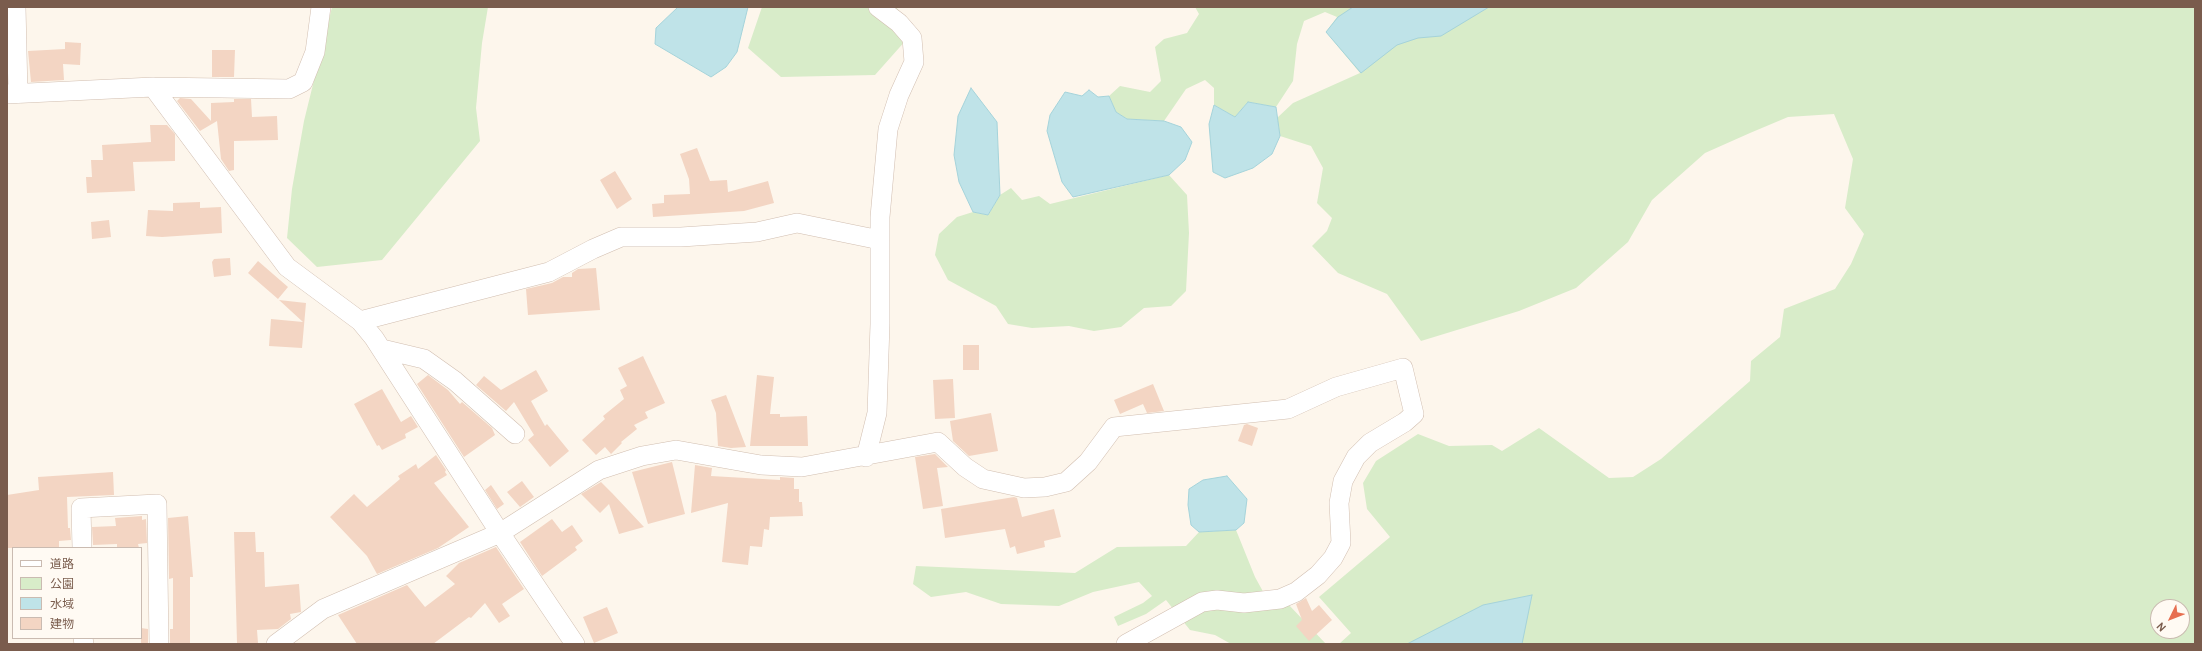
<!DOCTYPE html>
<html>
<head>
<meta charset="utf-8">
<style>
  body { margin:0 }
  #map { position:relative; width:2202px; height:651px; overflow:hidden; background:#fdf6ec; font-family:Overpass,"Noto Sans JP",sans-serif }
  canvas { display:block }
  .frame { position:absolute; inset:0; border:8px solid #7a5c4d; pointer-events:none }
  .legend { position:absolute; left:12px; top:547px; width:130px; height:92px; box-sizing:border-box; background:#fffaf3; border:1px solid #cabbb1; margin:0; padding:5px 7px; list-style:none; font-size:12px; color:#7a5c4d }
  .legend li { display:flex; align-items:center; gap:8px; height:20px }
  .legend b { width:20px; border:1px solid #cabbb1 }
  .north { position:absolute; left:2150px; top:599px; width:40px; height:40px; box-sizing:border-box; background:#fffaf3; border:1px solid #cabbb1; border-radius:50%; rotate:227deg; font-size:11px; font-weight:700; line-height:16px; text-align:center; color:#7a5c4d }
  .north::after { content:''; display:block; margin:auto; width:14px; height:18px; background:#e76f51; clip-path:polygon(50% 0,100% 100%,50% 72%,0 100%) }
</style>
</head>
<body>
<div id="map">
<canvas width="2202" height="651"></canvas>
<div class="frame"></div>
<ul class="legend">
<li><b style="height:5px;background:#fff"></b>道路</li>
<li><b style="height:11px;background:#d8ecc9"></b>公園</li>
<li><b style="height:11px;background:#bfe3e8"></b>水域</li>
<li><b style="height:11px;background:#f3d5c3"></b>建物</li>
</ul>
<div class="north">N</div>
</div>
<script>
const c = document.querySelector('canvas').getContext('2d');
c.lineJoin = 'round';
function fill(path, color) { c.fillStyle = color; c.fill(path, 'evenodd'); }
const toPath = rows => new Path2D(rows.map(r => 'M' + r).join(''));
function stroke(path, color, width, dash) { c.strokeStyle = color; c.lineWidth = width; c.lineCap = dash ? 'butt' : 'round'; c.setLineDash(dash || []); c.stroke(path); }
fill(toPath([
  [332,7,488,7,482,43,476,108,480,141,382,260,317,267,287,238,292,189,304,121],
  [762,7,896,7,915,30,875,75,781,77,748,48],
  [1195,7,2195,7,2195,644,1339,644,1351,633,1319,597,1390,537,1367,509,1363,483,1376,461,1418,434,1449,446,1492,445,1502,451,1539,428,1609,478,1633,477,1661,459,1750,381,1751,361,1780,337,1784,309,1835,289,1851,264,1864,234,1845,208,1853,159,1834,114,1788,117,1750,133,1705,153,1652,200,1628,242,1576,288,1519,311,1421,341,1387,294,1338,273,1312,246,1327,231,1332,218,1317,203,1323,168,1311,146,1280,136,1277,118,1293,103,1360,73,1326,32,1337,17,1325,12,1304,21,1297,44,1293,81,1276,107,1248,102,1235,117,1214,105,1214,88,1205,80,1186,89,1164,121,1127,119,1116,112,1109,96,1120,86,1150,92,1161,81,1155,47,1164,39,1187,33,1199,14],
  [2158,607,2182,607,2182,631,2158,631],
  [1169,175,1187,195,1189,233,1186,291,1171,306,1144,308,1121,327,1094,331,1069,326,1032,328,1008,324,996,306,948,280,935,255,939,234,957,217,973,212,988,215,1000,195,1011,188,1022,200,1039,196,1050,204],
  [1236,530,1255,577,1271,606,1288,604,1326,644,1231,644,1215,635,1190,630,1166,600,1146,614,1118,626,1114,617,1143,603,1152,596,1139,582,1093,592,1059,606,1001,604,966,592,931,597,913,584,916,566,1075,573,1117,547,1186,546,1199,532]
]), '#d8ecc9');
const water = toPath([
  [678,7,748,7,737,52,726,67,711,77,655,44,656,28,678,7],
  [1353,7,1489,7,1441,36,1418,38,1397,45,1361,73,1326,32,1338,17,1353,7],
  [971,88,997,122,1000,195,988,215,973,212,959,182,954,155,958,116,971,88],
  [1089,90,1098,97,1109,96,1116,112,1127,119,1164,121,1181,127,1192,142,1185,160,1169,175,1073,197,1062,182,1047,131,1050,115,1065,92,1082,96,1089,90],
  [1248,102,1276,107,1280,136,1272,154,1253,168,1225,178,1213,172,1209,124,1214,105,1235,117,1248,102],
  [1227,476,1247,499,1244,523,1236,530,1199,532,1191,525,1188,505,1189,489,1203,480,1227,476],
  [1532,595,1522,644,1407,644,1483,605,1532,595]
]);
fill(water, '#bfe3e8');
stroke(water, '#a5d3da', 1);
fill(toPath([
  [65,42,81,43,80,65,63,64,64,80,31,82,28,51,65,49],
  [212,50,235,50,234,77,212,77],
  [180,98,191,99,211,121,211,103,234,102,234,99,251,99,252,117,277,116,278,140,234,141,234,170,229,171,221,159,217,121,200,131,177,101],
  [150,125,167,125,175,134,175,161,133,162,135,191,87,193,86,177,92,177,91,160,103,160,102,145,151,142],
  [697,148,710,181,727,180,728,192,768,181,774,203,744,211,653,217,652,204,664,203,664,195,690,194,689,179,680,154],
  [615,171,632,199,617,209,600,180],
  [200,202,200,208,221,207,222,233,162,237,146,236,148,210,173,211,173,203],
  [109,220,111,237,92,239,91,222],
  [230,258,231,275,214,277,212,262,214,259],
  [258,261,288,287,278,299,248,273],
  [596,268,600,310,528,315,526,289,552,283,563,277,572,277,572,273,578,269],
  [279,300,306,303,302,348,269,346,271,319,303,322],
  [963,345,979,345,979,370,963,370],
  [643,356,665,403,645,412,648,418,634,425,637,429,621,442,622,443,611,454,605,447,596,455,582,440,605,419,603,416,624,399,620,390,627,386,618,368],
  [536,370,548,391,531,401,545,426,547,424,569,451,550,467,528,440,534,435,514,402,506,411,476,385,484,376,501,390],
  [428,375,448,390,460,404,462,402,492,428,495,435,464,457,417,384],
  [757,375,774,377,770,414,780,414,780,417,807,416,808,446,750,446],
  [953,379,955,418,935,419,933,380],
  [1153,384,1164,411,1147,413,1143,404,1120,414,1114,400],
  [382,389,401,422,411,416,418,427,405,434,406,438,382,450,379,445,377,446,354,404],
  [726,395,746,447,731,448,718,446,716,413,711,400],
  [991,413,998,451,969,456,953,441,950,421],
  [1247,424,1258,428,1252,446,1238,441,1244,425],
  [935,454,948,467,937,468,943,506,923,509,915,457],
  [436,455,446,470,445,472,447,475,434,483,469,527,438,548,377,574,367,556,330,517,354,494,367,507,400,479,398,476,416,464,418,469],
  [672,462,685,514,648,524,632,472],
  [695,465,712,468,711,476,780,480,780,477,794,478,794,489,799,489,799,502,802,502,803,516,770,517,769,530,764,529,762,547,750,546,748,565,722,562,728,503,691,513],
  [113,472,114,495,67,497,68,528,70,528,71,540,59,541,59,548,7,548,7,495,39,490,38,477],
  [522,481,534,497,520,507,507,492],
  [601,482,612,493,644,527,619,534,609,504,600,513,581,494],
  [491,485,504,504,497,509,485,490],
  [1014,497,1017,498,1022,517,1054,509,1061,537,1044,541,1045,547,1017,554,1015,546,1010,548,1005,529,945,538,941,509],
  [142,516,142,520,146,519,147,543,138,544,139,548,117,548,117,544,93,545,92,527,116,526,115,518],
  [188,516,193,577,190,577,190,644,170,644,170,629,173,629,173,578,169,579,168,518],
  [552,519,562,532,572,525,583,541,575,547,577,550,542,576,520,542],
  [234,532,255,532,256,552,264,552,265,587,299,584,301,612,290,614,291,619,278,629,257,630,258,643,237,643],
  [496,547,524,589,502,604,510,616,499,623,485,603,471,618,469,617,433,644,357,644,338,615,407,585,425,607,455,584,446,576,459,563],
  [1306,598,1312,611,1319,605,1332,620,1309,641,1296,626,1302,620,1296,604],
  [607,607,618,633,594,643,583,617],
  [141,628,148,629,148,644,141,644]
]), '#f3d5c3');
const minor = toPath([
  [16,7,18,94],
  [153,87,287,267,360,321,374,338,500,533,575,644],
  [7,94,153,87,289,89,303,82,315,52,321,7],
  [360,321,549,272,593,249,621,237,681,237,757,232,797,223,880,240],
  [382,349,424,359,455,381,515,434],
  [866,457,877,413,880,324,880,217,888,129,899,95,914,62,912,38,899,23,878,7],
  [82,548,81,508,157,504,159,644],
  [83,638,84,644],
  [276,644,323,609,500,533,599,470,642,456,676,450,761,465,802,467,938,442,965,467,983,479,1024,488,1045,487,1066,482,1088,462,1114,427,1288,409,1336,387,1403,368,1414,414,1405,422,1370,443,1356,457,1343,481,1339,503,1341,543,1333,558,1318,575,1296,592,1280,599,1244,603,1217,600,1202,602,1126,644]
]);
stroke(minor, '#d1beb0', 20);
stroke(minor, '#fff', 19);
</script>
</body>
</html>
